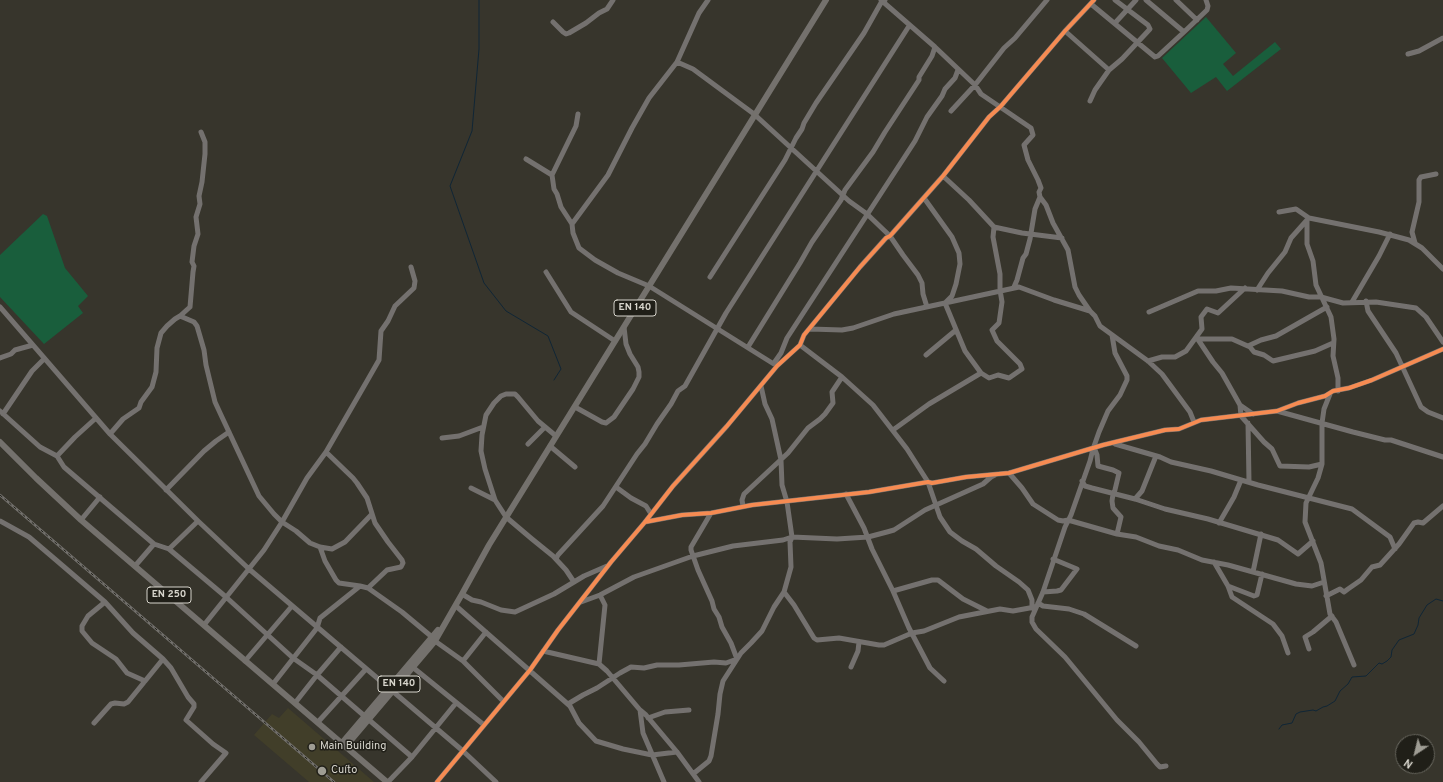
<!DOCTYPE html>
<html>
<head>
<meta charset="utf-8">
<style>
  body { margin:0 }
  #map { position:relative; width:1443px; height:782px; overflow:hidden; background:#37352c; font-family:Overpass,sans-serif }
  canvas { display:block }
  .north { position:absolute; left:1395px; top:734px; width:40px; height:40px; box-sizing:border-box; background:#201f18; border:1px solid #696860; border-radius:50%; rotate:215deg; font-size:11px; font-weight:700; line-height:16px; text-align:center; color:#d7d5cc }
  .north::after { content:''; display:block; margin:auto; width:14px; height:18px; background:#9f9d94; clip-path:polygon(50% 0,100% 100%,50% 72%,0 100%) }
</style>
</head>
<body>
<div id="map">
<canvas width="1443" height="782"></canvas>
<div class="north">N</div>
</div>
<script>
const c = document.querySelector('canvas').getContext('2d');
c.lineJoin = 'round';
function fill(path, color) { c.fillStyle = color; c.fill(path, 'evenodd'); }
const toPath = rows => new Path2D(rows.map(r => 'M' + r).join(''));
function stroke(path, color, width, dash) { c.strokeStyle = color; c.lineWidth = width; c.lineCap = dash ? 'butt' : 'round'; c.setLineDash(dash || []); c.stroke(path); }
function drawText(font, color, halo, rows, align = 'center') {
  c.font = font + ' Overpass,sans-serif'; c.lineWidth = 3; c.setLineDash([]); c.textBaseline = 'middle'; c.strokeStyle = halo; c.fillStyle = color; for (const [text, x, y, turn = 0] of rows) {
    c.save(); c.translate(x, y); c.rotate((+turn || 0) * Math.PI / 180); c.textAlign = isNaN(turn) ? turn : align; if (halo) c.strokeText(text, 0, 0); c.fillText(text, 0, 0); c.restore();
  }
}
fill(toPath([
  [288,708,374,782,309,782,254,735,272,714,279,718]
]), '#413e29');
fill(toPath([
  [1206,17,1236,53,1223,64,1233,76,1275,42,1281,49,1227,91,1216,77,1191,93,1162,58],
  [43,214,47,216,65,268,88,296,78,306,83,313,44,344,0,297,0,255]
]), '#195e3c');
stroke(toPath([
  [479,0,479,49,472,131,450,186,484,283,506,311,548,336,561,369,554,380],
  [1279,729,1282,725,1292,723,1296,714,1300,712,1313,710,1316,711,1323,707,1327,706,1335,701,1340,691,1348,684,1352,677,1366,676,1379,663,1382,664,1387,661,1391,657,1392,650,1399,640,1414,634,1418,625,1419,618,1427,605,1436,599,1443,601]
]), '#102636', 1);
stroke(toPath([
  [881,0,935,47,975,85,981,94,1031,128,1033,135,1024,145,1028,160,1038,180,1041,188,1039,192,1040,197,1046,205,1053,223,1068,250,1075,287,1079,295,1090,311],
  [1146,0,1184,32],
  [1176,0,1197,20],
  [1091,4,1155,57,1158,56,1184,32,1207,10,1208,6,1206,0],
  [553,22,563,32,566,34,569,33,586,23,599,13,607,9,613,0],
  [1115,23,1136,0],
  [1065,31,1109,70],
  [1408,54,1419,51,1443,38],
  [677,62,693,69,754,114,849,201,867,214,890,236,903,255,918,275,922,283,923,294,927,307],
  [1090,101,1095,90,1109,70,1122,59,1150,29,1148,25,1115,0],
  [951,111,975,85,1004,48,1015,38,1047,0],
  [578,114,576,126,552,175,554,189,557,194,561,207,572,224,573,233,579,248,595,260,618,273,649,286,777,366],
  [526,159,552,175],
  [943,176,969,200,994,227,993,237,1000,274,1000,290,1002,302,999,323,992,330,997,341,1020,364,1022,369,1009,378,998,375,989,378,981,373],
  [1279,212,1296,209,1309,218,1379,232,1409,240,1422,248,1443,269],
  [1307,220,1307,244,1313,261,1316,285,1331,317,1334,339,1333,356,1338,378,1338,391],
  [572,224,608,175,632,128,649,98,677,62,699,13,708,0],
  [994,227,1022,233,1062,238],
  [1415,243,1412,232,1419,202,1419,180,1421,177,1436,174],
  [546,272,571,312,615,341],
  [710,277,785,160,796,138,802,129,804,123,816,103,864,33,882,1,885,0],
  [1014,287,1017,280,1023,258,1026,254,1030,239,1035,209,1040,197],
  [1257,290,1268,273,1285,252,1291,238,1307,220],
  [1366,301,1368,311,1396,353,1421,407,1428,412,1443,418],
  [1352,302,1379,256,1390,234],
  [0,307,110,434,198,521,249,569,463,751,496,782],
  [1149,312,1198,291,1216,291,1231,288,1282,291,1309,297,1321,297,1343,303,1376,302,1416,308,1426,317,1443,342],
  [180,316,194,322,197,326,204,350,206,365,215,402,221,415,259,496,274,514,282,522,296,531,310,543,320,547,332,549,345,542,372,514],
  [810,329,842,330,853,328,894,314,1019,287,1054,300,1090,311,1095,316,1100,326,1148,361,1162,374,1190,412,1194,422],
  [1112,335,1115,353,1127,376,1127,380,1120,395,1108,411,1099,432,1093,449,1090,461,1071,515,1065,527,1043,592,1032,617,1032,622,1036,629,1065,657,1117,720,1139,742,1157,764,1160,767,1166,766],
  [1197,338,1213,362,1222,373,1240,405,1241,416,1264,442,1272,449,1280,466,1309,467,1322,464],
  [1199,339,1232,339,1250,347,1254,352,1264,355,1273,361,1315,351,1333,343],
  [800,345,842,377,873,405,907,449,928,482,940,517,950,532,962,541,976,549,996,566,1019,582,1028,590,1032,600,1032,608],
  [1248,346,1261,340,1276,336,1327,307],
  [748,347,800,263,812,242,841,200,845,190,873,152,885,132,919,80,919,77,932,56,935,47],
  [926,355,956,330],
  [0,358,11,354,15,350,33,345],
  [1148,361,1162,357,1175,357,1186,351,1202,329,1201,317,1207,309,1218,313,1245,288],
  [774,363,781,353,787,338,915,141,927,117,942,96,945,89,955,78,958,70],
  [1330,394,1324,409,1322,423,1322,464,1318,478,1306,503,1305,522,1321,563,1330,614,1336,622,1354,665],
  [1240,405,1253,414],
  [575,407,602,422,606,423,614,417,633,389,639,377,639,372,638,367,630,354,626,344,624,327],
  [0,411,40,447,57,456,64,467,154,544,169,549,226,597,293,658,317,675,412,757],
  [1277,411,1353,432,1385,440,1391,440,1443,457],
  [3,414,32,371,44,359],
  [1248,423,1249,482],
  [893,430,929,404,981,373,965,351,945,303,952,296,956,284,960,264,959,253,952,237,924,198],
  [110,434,123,419,139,408,141,402,152,387,156,372,157,348,161,333,167,326,175,319,180,316,190,307,193,272,194,266,192,262,194,246,198,234,196,217,200,204,199,196,202,182,205,154,205,142,201,132],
  [556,436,538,421,518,397,515,394,506,394,501,396,494,403,486,415,482,435,481,451,485,469,495,500,506,517,532,539,553,556,566,570,574,582],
  [442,438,459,436,483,427],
  [528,444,545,427],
  [1115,444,1160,457,1171,462,1211,471,1258,485,1352,509,1390,537,1395,549],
  [550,446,575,467],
  [1093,449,1095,450,1097,455,1098,466,1113,470,1119,473,1114,494],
  [326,452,353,478,357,483,367,498,375,523,388,542,402,560,403,563,401,567,387,570,368,588],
  [57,456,75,437,96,418],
  [1009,473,1022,488,1033,504,1058,520,1063,521,1068,520,1117,534,1136,537,1159,546,1178,550,1202,560,1228,565,1296,584,1312,586,1324,582],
  [1082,481,1085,486,1092,488,1135,499,1165,509,1208,519,1278,540,1298,554,1313,541],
  [616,487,631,498,646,506,651,514],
  [471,488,495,500],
  [166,490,204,451,216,441,229,432],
  [846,494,864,528,872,549,893,591,909,628,930,668,944,681],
  [1113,494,1112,501,1113,508,1121,517,1117,534],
  [1135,499,1142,491,1156,456],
  [743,506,742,500,744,494,788,453,808,428,820,419,825,414,833,403,832,392,842,377],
  [711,513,691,547,691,550,698,570,712,601,714,609,719,617,722,627,731,643,737,659],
  [81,520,100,497],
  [0,521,29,537,56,560,105,602,133,633,163,659,171,668,188,697,194,704,194,707,186,720,213,744,226,753,201,782],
  [645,522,682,515,711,513,752,505,869,492,928,482,932,483,966,477,1009,473,1103,445,1165,430,1179,429,1201,420,1277,411,1298,403,1325,396,1333,391,1349,388,1372,380,1443,349],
  [1219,523,1234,497,1241,480],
  [320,547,325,561,336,580,339,583,360,586],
  [169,549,198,521],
  [556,559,558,555,603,506,637,454,645,444,657,424,671,404,678,391,685,386,726,313,909,26],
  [1214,562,1228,586,1232,597,1273,624,1282,636,1288,653],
  [135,566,154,544],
  [1253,572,1261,534],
  [1228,586,1254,596,1257,595,1262,574],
  [893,591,932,580,938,580,963,599,987,611],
  [784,592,794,605,814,638,817,640,839,638,879,645,884,645,912,633,924,631,959,617,1000,609,1013,611,1035,607],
  [1043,592,1057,591,1061,590,1077,569,1053,559],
  [462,594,472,600,481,602,501,610,515,612,554,594,584,576,607,566],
  [1326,596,1340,589,1344,592,1348,589,1361,580,1372,567,1380,565,1399,544,1414,523,1418,522,1423,523,1443,506],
  [105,602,88,616,82,626,82,631,92,643,116,659,127,673,145,681],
  [581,602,600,595,634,577,693,556,733,546,783,540,792,537,837,539,868,537,887,532,894,530,925,510,983,484,991,477,995,475],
  [1038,603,1043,606,1069,609,1084,614,1136,646],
  [456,606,570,706,579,723,596,741,623,749,652,755,677,752],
  [204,625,264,550,282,522,307,478,326,452,367,381,379,360,381,331,388,321,395,306,414,288,415,281,411,267],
  [435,641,463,661,503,701],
  [1309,649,1305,637,1313,632,1332,616],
  [543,651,599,664,607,671,640,710,643,733,664,782],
  [245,661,292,606],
  [463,661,486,632],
  [599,664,605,605,600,595],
  [410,665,484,725],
  [851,667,858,651,859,642],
  [273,684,317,628,320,618,360,586,368,588,402,612,432,637],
  [295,703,317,675,341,647],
  [568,704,583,695,597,688,620,673,631,667,644,668,657,665,679,665,714,662,726,663,737,659],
  [640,710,646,715,677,752,699,782],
  [648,718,665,712,689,710],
  [318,722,366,669],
  [94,723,111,704,115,703,124,704,128,702,163,659],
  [693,774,709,761,711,756,718,714,720,694,723,681,741,653,751,643,762,631,774,607,784,592,791,567,790,542,792,537,787,502,782,485,781,460,772,419,765,404,761,386],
  [388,782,412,757,456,703],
  [437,782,530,670,558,630,611,562,645,522,673,486,727,426,777,366,800,345,804,335,860,267,886,238,890,236,943,176,989,117,1001,106,1065,31,1094,0]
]), '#74716f', 5);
stroke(toPath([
  [0,442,36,478,81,520,387,782],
  [342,743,438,630],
  [346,746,435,641,462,594,489,545,826,0]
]), '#74716d', 6);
const rail = toPath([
  [0,495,334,782]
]);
stroke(rail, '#72706c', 2.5);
stroke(rail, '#201f18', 1, [3]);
stroke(toPath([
  [645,522,682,515,711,513,752,505,869,492,928,482,932,483,966,477,1009,473,1103,445,1165,430,1179,429,1201,420,1277,411,1298,403,1325,396,1333,391,1349,388,1372,380,1443,349],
  [437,782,530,670,558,630,611,562,645,522,673,486,727,426,777,366,800,345,804,335,860,267,886,238,890,236,943,176,989,117,1001,106,1065,31,1094,0]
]), '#f68b52', 4);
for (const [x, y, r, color] of [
  [312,747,4,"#9f9d94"],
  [322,771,5,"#9f9d94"]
]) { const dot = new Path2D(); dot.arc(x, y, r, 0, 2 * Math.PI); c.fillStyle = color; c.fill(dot); stroke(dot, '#201f18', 1.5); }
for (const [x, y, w] of [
  [635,308,42],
  [169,595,44],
  [399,684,42]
]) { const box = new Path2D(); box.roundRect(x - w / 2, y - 8, w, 16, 3); c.fillStyle = '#201f18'; c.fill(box); stroke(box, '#d7d5cc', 1); }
drawText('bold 10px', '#d7d5cc', null, [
  ["EN 140",635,308],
  ["EN 250",169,595],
  ["EN 140",399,684]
]);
drawText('11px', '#d7d5cc', '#201f18', [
  ["Main Building",320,747],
  ["Cuíto",331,771]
], 'left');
</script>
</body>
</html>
